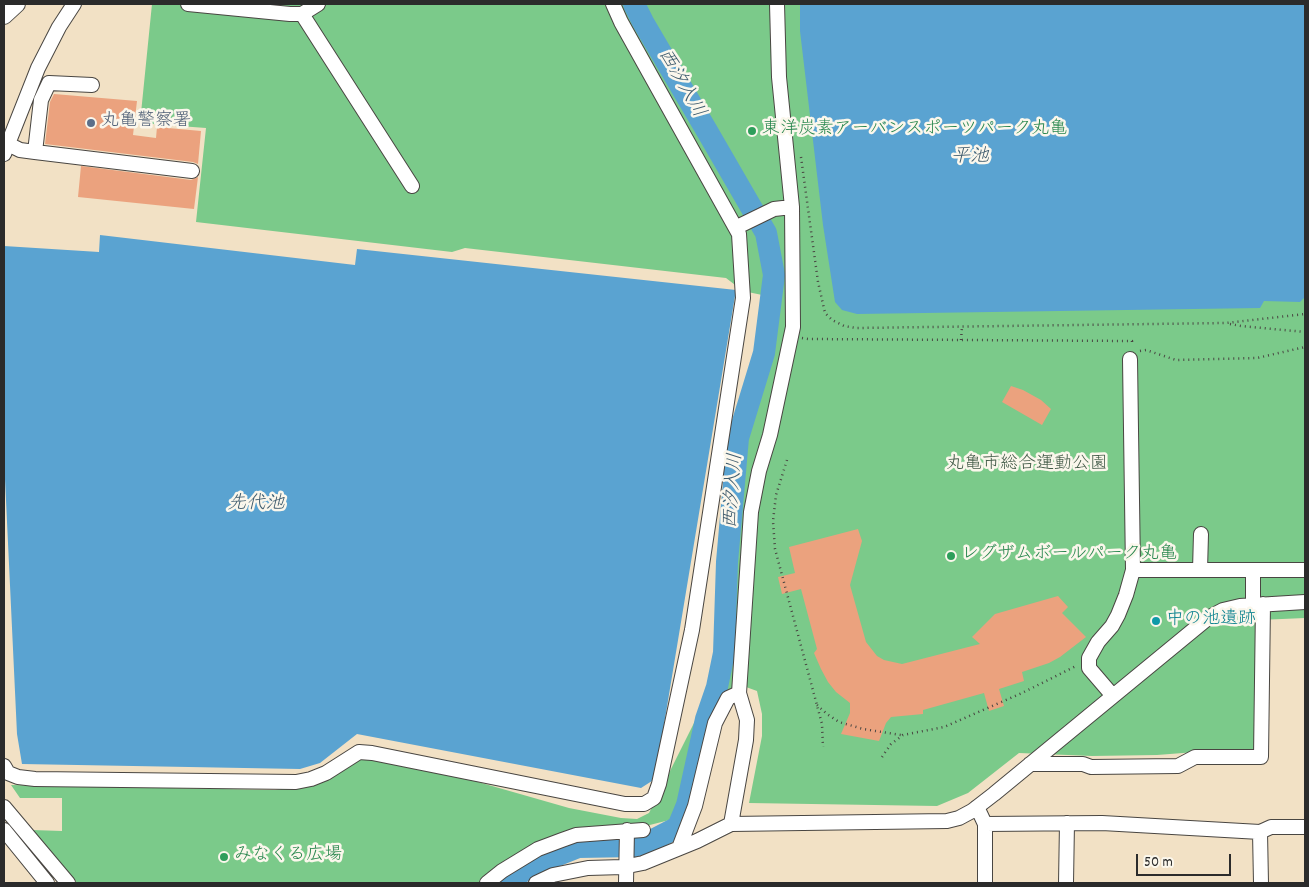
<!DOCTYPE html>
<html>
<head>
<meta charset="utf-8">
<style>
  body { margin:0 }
  #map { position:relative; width:1309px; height:887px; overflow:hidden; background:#f2e1c5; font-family:Dekko,sans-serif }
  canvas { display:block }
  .frame { position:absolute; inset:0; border:5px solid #2b2b2b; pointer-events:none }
  .scale { position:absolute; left:1136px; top:854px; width:95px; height:22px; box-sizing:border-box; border:2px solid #2b2b2b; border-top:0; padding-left:6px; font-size:15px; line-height:18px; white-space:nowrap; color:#2b2b2b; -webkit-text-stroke:4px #fbf7ec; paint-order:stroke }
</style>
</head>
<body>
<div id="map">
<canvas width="1309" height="887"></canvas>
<div class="frame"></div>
<div class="scale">50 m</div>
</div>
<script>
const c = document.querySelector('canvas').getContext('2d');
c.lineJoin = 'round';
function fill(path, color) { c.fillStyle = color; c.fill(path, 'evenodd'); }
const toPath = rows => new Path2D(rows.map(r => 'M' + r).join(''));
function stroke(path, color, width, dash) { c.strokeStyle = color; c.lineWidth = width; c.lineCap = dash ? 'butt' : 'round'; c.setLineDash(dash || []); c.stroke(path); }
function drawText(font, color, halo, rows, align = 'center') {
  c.font = font + ' Dekko,"Klee One",sans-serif'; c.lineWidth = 5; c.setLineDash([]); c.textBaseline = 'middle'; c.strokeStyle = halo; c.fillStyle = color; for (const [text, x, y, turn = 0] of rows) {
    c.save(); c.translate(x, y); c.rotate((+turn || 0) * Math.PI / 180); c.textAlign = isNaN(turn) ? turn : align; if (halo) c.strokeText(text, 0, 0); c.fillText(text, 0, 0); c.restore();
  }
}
fill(toPath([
  [152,4,1305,4,1305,618,1259,620,1255,752,1196,752,1157,755,1092,756,1019,753,968,793,937,806,749,803,762,736,762,714,757,691,746,687,721,717,697,813,634,829,551,840,482,883,77,883,32,830,62,831,62,798,20,798,11,785,275,790,302,786,357,757,471,780,569,808,621,818,637,819,649,813,725,661,745,438,754,409,767,296,743,291,726,278,465,248,452,252,196,222,206,128,140,123]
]), '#7bca8a');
fill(toPath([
  [800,4,1305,4,1304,298,1300,302,1264,301,1260,308,857,314,842,310,835,302,823,225,800,31],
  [100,235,355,265,357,249,736,290,655,779,641,788,357,734,320,763,300,769,22,764,17,734,4,458,4,246,99,252]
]), '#5aa3d1');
stroke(toPath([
  [505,883,533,865,578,847,635,846,649,842,678,827,687,805,706,719,717,687,724,653,727,562,738,438,764,353,774,275,766,233,707,131,643,22,634,4]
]), '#5aa3d1', 22);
fill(toPath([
  [54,94,137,101,133,135,156,138,157,127,201,131,198,164,193,162,45,144,50,102],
  [81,166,191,180,198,177,194,209,78,197],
  [1011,386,1023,390,1041,400,1051,409,1042,425,1002,402],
  [858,529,862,541,850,585,866,642,877,656,884,660,902,664,980,644,972,637,995,614,1058,596,1068,607,1062,613,1086,637,1060,657,1049,663,1022,672,1024,681,999,689,1004,706,989,711,984,693,923,710,923,714,891,717,886,723,879,741,841,734,850,713,850,703,836,692,828,682,821,669,814,653,817,649,801,589,782,594,778,577,795,573,789,547]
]), '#eba27e');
const minor = toPath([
  [188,4,290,14,302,14,318,4],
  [302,14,412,186],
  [8,144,20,150,35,152,192,171],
  [35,152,41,100,49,83,92,85],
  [4,154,38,68,59,27,74,4],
  [737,227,774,209,792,207],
  [1133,570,1253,570,1253,605],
  [1200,570,1201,534],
  [1253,570,1305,570],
  [1113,696,1089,668,1089,658,1098,642,1112,626,1118,615,1126,595,1133,570,1130,359],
  [1030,764,1083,764,1091,767,1178,766,1195,757,1261,757,1263,604],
  [4,766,8,773,18,777,35,779,296,782,311,779,326,773,359,752,372,753,625,804,644,804,654,798,659,784,692,630,743,298,739,234,621,22,613,4],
  [4,807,68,883],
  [977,807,985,824,1102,823,1260,832,1271,827,1305,827],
  [731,824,746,740,747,720,739,693,751,512,759,471,770,435,793,327,792,207,779,77,777,4],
  [4,830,47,883],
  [1260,832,1261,883],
  [679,848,695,806,715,723,728,698,739,693],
  [487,883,502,871,538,849,562,840,576,835,643,830],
  [536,883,553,875,588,868,623,867,643,863,697,841,731,824,947,821,959,818,972,811,994,794,1208,618,1223,610,1240,606,1305,602],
  [626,883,627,830],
  [985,883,985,824],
  [1066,883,1067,823]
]);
const major = toPath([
  [4,16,17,4]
]);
stroke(minor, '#494642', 16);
stroke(major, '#494642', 18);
stroke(toPath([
  [801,157,818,282,825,313,832,320,844,326,856,328,1226,323,1305,314],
  [1230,324,1241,326,1305,332],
  [802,338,808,339,1132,341,1132,346],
  [961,340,962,327],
  [1140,351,1146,350,1176,360,1257,358,1305,347],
  [787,460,776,495,773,521,775,549,822,724,823,747],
  [817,705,827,714,839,722,863,729,901,735],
  [882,757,891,744,903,735,944,727,1022,693,1076,666]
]), '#494642', 2.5, [1, 4]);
stroke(minor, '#fff', 14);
stroke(major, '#fff', 16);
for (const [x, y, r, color] of [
  [91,123,5,"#5c6f8a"],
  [752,131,5,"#2e9e5b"],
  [951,556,5,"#2e9e5b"],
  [1156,621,5,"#0f9aa8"],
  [224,857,5,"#2e9e5b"]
]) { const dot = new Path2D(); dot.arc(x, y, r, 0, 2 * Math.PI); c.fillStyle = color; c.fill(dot); stroke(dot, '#fbf7ec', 2); }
drawText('18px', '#4e5e75', '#fbf7ec', [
  ["丸亀警察署",101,123]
], 'left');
drawText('18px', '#27864d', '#fbf7ec', [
  ["東洋炭素アーバンスポーツパーク丸亀",762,131],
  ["レグザムボールパーク丸亀",961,556],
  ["みなくる広場",234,857]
], 'left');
drawText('18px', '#435b48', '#fbf7ec', [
  ["丸亀市総合運動公園",1027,466]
]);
drawText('18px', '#0d838f', '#fbf7ec', [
  ["中の池遺跡",1166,621]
], 'left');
drawText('italic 19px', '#3e5b6d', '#fbf7ec', [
  ["西汐入川",680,84,60],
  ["平池",970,158],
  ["西汐入川",735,491,-86],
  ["先代池",256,505]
]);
</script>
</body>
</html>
